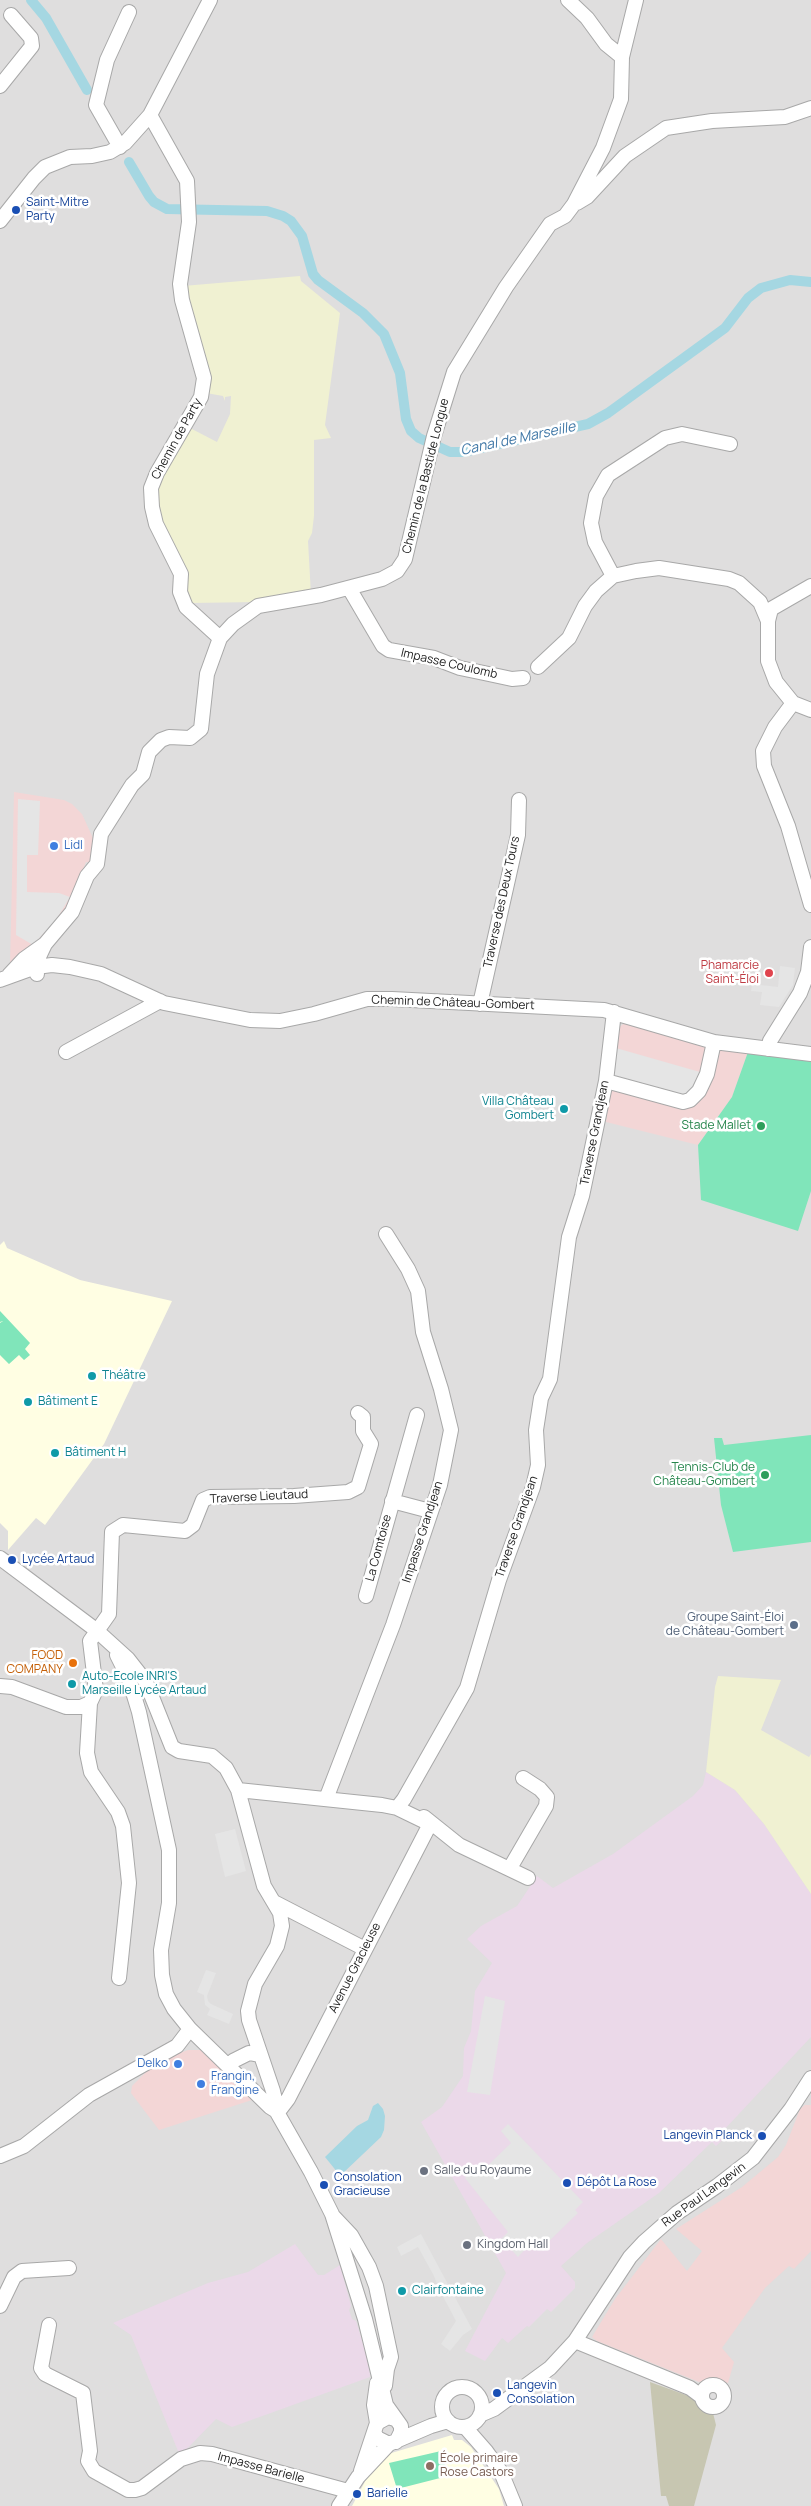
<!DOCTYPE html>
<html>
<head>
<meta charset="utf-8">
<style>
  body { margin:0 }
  canvas { display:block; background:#f2eee7 }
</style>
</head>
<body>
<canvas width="811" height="2506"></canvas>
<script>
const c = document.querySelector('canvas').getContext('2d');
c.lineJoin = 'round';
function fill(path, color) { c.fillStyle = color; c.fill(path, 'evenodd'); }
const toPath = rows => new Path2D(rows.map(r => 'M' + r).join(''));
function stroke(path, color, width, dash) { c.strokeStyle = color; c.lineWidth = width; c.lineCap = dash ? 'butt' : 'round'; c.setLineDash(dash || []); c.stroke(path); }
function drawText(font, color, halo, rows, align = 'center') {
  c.font = font + ' Manrope,sans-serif'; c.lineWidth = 5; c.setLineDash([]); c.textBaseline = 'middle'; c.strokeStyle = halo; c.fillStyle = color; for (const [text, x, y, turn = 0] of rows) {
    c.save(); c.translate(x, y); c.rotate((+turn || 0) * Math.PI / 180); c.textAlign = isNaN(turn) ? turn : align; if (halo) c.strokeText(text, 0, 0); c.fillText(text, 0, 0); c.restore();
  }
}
fill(toPath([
  [0,0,811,0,811,2506,0,2506]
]), '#dfdede');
fill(toPath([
  [14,792,64,800,72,804,82,814,97,847,95,864,86,862,71,900,57,922,10,966],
  [625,1023,711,1049,748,1052,732,1097,698,1145,606,1122,619,1027],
  [188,2050,204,2050,252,2100,159,2130,131,2093,132,2086,156,2062],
  [805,2105,811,2105,811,2251,794,2269,789,2266,765,2288,722,2348,734,2362,728,2383,714,2380,699,2382,597,2341,592,2337,615,2299,661,2239,687,2271,702,2251,676,2229,742,2187,778,2157,786,2145,800,2109]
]), '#f3d6d6');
fill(toPath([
  [706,1772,735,1790,764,1824,811,1894,811,2037,723,2131,727,2136,716,2146,712,2142,659,2193,587,2243,561,2266,575,2282,575,2288,551,2312,547,2309,529,2327,527,2326,508,2343,502,2338,485,2361,465,2351,506,2273,421,2122,442,2107,463,2076,464,2048,471,2031,475,1991,492,1963,467,1939,481,1926,517,1906,537,1876,553,1888,613,1854,693,1796,703,1785],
  [295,2244,318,2275,324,2275,340,2265,351,2306,349,2310,352,2319,356,2321,369,2363,370,2377,232,2427,216,2419,180,2456,131,2335,113,2323,208,2283,248,2272]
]), '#ebd9e9');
fill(toPath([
  [4,1241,7,1248,80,1280,172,1301,104,1444,45,1525,36,1518,8,1550,8,1531,0,1523,0,1245],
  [452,2435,454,2440,462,2440,471,2447,499,2489,504,2506,352,2506,368,2476,388,2454]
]), '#fffee3');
fill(toPath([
  [650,2382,697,2399,698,2404,705,2411,713,2413,716,2425,694,2506,669,2506,666,2496,661,2496]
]), '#c7c6b1');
fill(toPath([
  [300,276,301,281,340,313,325,425,331,438,314,440,314,516,312,533,308,541,311,595,258,602,190,603,185,574,161,529,156,485,190,428,217,442,230,414,231,396,225,397,225,401,223,396,206,393,183,286],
  [718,1676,781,1680,761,1730,809,1757,811,1754,811,1894,764,1824,735,1790,706,1772,715,1687]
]), '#f0f1d2');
fill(toPath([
  [748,1052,811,1061,811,1191,798,1231,701,1200,698,1145,732,1097],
  [0,1311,30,1343,25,1349,30,1355,24,1360,19,1355,9,1364,0,1355,0,1323,3,1321,0,1322],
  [811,1435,811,1542,733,1552,721,1505,714,1438,722,1438,724,1445],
  [441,2451,448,2476,397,2489,389,2463]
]), '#80e5ba');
fill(toPath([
  [18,799,40,801,38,855,27,855,27,892,59,893,70,897,56,920,33,945,16,935],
  [780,966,795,968,793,985,779,1007,760,1005,762,992,751,991,752,984,778,987],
  [616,1048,707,1074,690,1100,612,1082],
  [235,1829,246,1871,225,1877,215,1834],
  [206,1970,216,1973,207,1996,208,2001,211,2004,233,2014,229,2024,207,2015,210,2009,205,2005,204,1995,197,1992],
  [485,1996,505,2001,490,2095,467,2092],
  [508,2124,583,2202,575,2210,578,2213,543,2247,535,2239,518,2257,501,2239,508,2232,465,2178,471,2171,477,2176,511,2143,501,2131],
  [421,2234,472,2329,463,2335,450,2351,441,2344,456,2321,439,2289,434,2276,418,2247,401,2256,397,2247]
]), '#e5e5e5');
fill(toPath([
  [378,2103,383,2109,385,2116,384,2130,381,2137,342,2174,338,2173,325,2157,357,2126,368,2120,373,2106]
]), '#a5d7e2');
stroke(toPath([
  [31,0,46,18,87,90],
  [129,162,149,196,154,202,167,209,267,211,283,216,291,221,302,236,313,274,318,280,363,313,384,334,400,373,406,419,411,431,419,438,450,452,463,452,588,424,608,413,725,328,748,298,761,288,790,280,811,282]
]), '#a5d7e2', 10);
const minor = toPath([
  [622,57,636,0],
  [0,86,32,46,31,38,11,15],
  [150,115,187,181,189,222,180,284,182,300,204,378,201,397,157,473,151,488,152,507,156,524,181,574,180,592,186,607,220,638],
  [120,147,96,105,107,60,129,12],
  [577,203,587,197,625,156,666,128,712,121,785,117,811,108],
  [0,221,34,178,45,167,70,157,92,156,110,152,125,143,150,115,210,0],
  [613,576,595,542,591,523,596,496,608,475,665,438,682,434,730,444],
  [349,588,383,646,389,650,434,658,460,668,484,673,512,679,523,678],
  [538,667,569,638,585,606,596,591,613,576,636,571,659,568,729,579,739,583,760,602,768,621],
  [793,703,776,682,768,661,768,621,771,609,811,586],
  [811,710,793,703,775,727,763,751,764,766,788,826,811,905],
  [45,944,72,912,87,876,97,864,101,834,132,785,143,774,149,752,161,740,169,737,190,738,201,729,207,674,220,638,233,624,258,606,321,595,382,579,397,571,405,559,434,436,454,372,506,287,550,224,565,216,574,204,603,148,621,99,622,57,606,44,587,18,568,0],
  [9,975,24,959,45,944,37,961,37,974],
  [0,980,36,967,52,965,70,967,101,974,164,1003,250,1020,280,1021,314,1014,367,999,392,999,604,1010,714,1042,811,1054],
  [480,1004,518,835,519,800],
  [768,1049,770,1041,800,993,808,972,811,947],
  [66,1052,160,1001],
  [606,1081,683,1102,690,1100,699,1091,707,1074,714,1042],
  [392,1501,430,1511],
  [0,1558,96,1630,128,1659,146,1682,172,1747,179,1751,212,1756,226,1768,238,1790,264,1886,280,1913,282,1926,277,1946,255,1984,248,2011,249,2020,273,2091,278,2112],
  [366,1596,417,1415],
  [117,1655,129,1679,139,1712,169,1850,169,1903,161,1950,162,1975,166,1994,174,2009,190,2029,270,2107,278,2112],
  [0,1686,12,1687,66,1707,81,1707,90,1703,96,1690,90,1641,109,1614,112,1532,123,1525,185,1531,193,1525,203,1500,210,1497,294,1496,348,1492,358,1487,371,1444,363,1431,363,1417,358,1413],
  [90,1703,87,1753,91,1772,118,1812,123,1826,129,1883,119,1978],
  [238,1790,382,1805,397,1808,430,1824],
  [326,1799,393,1625,440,1485,451,1430,441,1389,423,1332,418,1291,408,1269,386,1234],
  [397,1808,404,1799,467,1688,499,1580,533,1487,538,1465,536,1430,541,1398,550,1379,569,1237,582,1196,606,1081,614,1012],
  [424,1817,459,1845,528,1878],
  [510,1868,546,1806,547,1797,540,1789,523,1778],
  [274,1902,365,1949],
  [233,2061,249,2053,259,2055],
  [274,2107,311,2172,332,2214,365,2319,386,2405,401,2426,401,2432,396,2442],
  [278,2112,288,2099,430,1824],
  [0,2156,24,2146,89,2095,177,2046,190,2029],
  [333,2216,351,2235,369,2267,376,2286,391,2357,387,2369,385,2386],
  [0,2306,14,2277,22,2271,69,2268],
  [49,2325,41,2368,45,2374,83,2393,90,2451,88,2461,94,2471,128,2490,135,2490,142,2488,181,2459,200,2453,212,2454,348,2491],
  [575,2341,690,2388,702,2397],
  '702 2396a11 11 0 1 1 22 0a11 11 0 1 1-22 0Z',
  '442 2407a20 20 0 1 1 40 0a20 20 0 1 1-40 0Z',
  [480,2415,494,2409,550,2368,575,2341,630,2257,644,2242,677,2213,717,2186,753,2158,791,2109,811,2078],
  [377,2423,374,2405,377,2383],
  [465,2427,486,2451,501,2472,515,2506],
  [374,2432,377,2438,389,2444,431,2426,448,2421],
  [361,2471,377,2423,388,2417,395,2419],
  [339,2506,358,2477,389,2444]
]);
stroke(minor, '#a8a8a8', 16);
stroke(minor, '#fff', 14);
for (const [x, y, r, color] of [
  [16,210,5,"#1a4fb4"],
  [54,846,5,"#3f7fe0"],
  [769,973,5,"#e0444e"],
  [564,1109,5,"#0f9aa8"],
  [761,1126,5,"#2e9e5b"],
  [92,1376,5,"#0f9aa8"],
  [28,1402,5,"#0f9aa8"],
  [55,1453,5,"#0f9aa8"],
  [765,1475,5,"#2e9e5b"],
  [12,1560,5,"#1a4fb4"],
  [794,1625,5,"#5c6f8a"],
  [73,1663,5,"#e8710a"],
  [72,1684,5,"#0f9aa8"],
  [178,2064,5,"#3f7fe0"],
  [201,2084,5,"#3f7fe0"],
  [762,2136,5,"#1a4fb4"],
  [424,2171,5,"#6b7280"],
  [567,2183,5,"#1a4fb4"],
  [324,2185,5,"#1a4fb4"],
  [467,2245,5,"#6b7280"],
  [402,2291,5,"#0f9aa8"],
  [497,2393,5,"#1a4fb4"],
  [430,2466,5,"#8d6e63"],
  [357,2494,5,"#1a4fb4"]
]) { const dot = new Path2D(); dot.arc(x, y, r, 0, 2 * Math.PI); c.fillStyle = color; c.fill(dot); stroke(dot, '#fff', 2); }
drawText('12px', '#164399', '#fff', [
  ["Saint-Mitre",26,203],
  ["Party",26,217],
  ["Lycée Artaud",22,1560],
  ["Langevin Planck",752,2136,"right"],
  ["Consolation",334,2178],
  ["Gracieuse",334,2192],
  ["Dépôt La Rose",577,2183],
  ["Langevin",507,2386],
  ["Consolation",507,2400],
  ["Barielle",367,2494]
], 'left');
drawText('12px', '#212121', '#fff', [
  ["Chemin de Party",177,439,-61],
  ["Chemin de la Bastide Longue",426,476,-76],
  ["Impasse Coulomb",449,664,13],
  ["Traverse des Deux Tours",502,902,-78],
  ["Chemin de Château-Gombert",453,1003,2],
  ["Traverse Grandjean",595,1133,-79],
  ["Traverse Lieutaud",259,1497,-3],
  ["Traverse Grandjean",517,1527,-71],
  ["Impasse Grandjean",423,1532,-72],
  ["La Comtoise",379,1548,-75],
  ["Avenue Gracieuse",355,1968,-63],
  ["Rue Paul Langevin",704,2195,-36],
  ["Impasse Barielle",261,2468,15]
]);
drawText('12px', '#366cbe', '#fff', [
  ["Lidl",64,846],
  ["Delko",168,2064,"right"],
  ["Frangin,",211,2077],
  ["Frangine",211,2091]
], 'left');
drawText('12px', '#be3a42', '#fff', [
  ["Phamarcie",759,966],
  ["Saint-Éloi",759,980]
], 'right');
drawText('12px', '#0d838f', '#fff', [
  ["Villa Château",554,1102,"right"],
  ["Gombert",554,1116,"right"],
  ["Théâtre",102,1376],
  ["Bâtiment E",38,1402],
  ["Bâtiment H",65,1453],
  ["Auto-Ecole INRI'S",82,1677],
  ["Marseille Lycée Artaud",82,1691],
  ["Clairfontaine",412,2291]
], 'left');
drawText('12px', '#27864d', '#fff', [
  ["Stade Mallet",751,1126],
  ["Tennis-Club de",755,1468],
  ["Château-Gombert",755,1482]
], 'right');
drawText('12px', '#4e5e75', '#fff', [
  ["Groupe Saint-Éloi",784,1618],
  ["de Château-Gombert",784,1632]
], 'right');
drawText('12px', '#c56008', '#fff', [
  ["FOOD",63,1656],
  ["COMPANY",63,1670]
], 'right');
drawText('12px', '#5b616d', '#fff', [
  ["Salle du Royaume",434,2171],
  ["Kingdom Hall",477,2245]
], 'left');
drawText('12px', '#785e54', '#fff', [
  ["École primaire",440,2459],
  ["Rose Castors",440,2473]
], 'left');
drawText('italic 14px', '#4078a7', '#fff', [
  ["Canal de Marseille",518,439,-12]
]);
</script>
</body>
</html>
